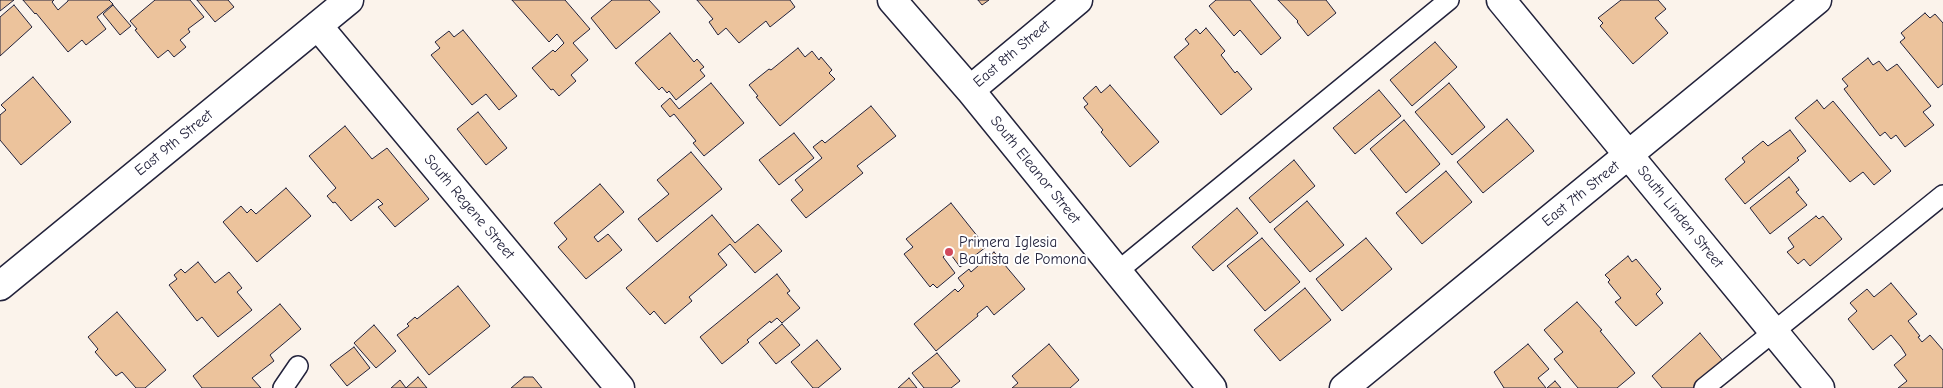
<!DOCTYPE html>
<html>
<head>
<meta charset="utf-8">
<style>
  body { margin:0 }
  canvas { display:block; background:#fbf3eb }
</style>
</head>
<body>
<canvas width="1943" height="388"></canvas>
<script>
const c = document.querySelector('canvas').getContext('2d');
c.lineJoin = 'round';
function fill(path, color) { c.fillStyle = color; c.fill(path, 'evenodd'); }
const toPath = rows => new Path2D(rows.map(r => 'M' + r).join(''));
function stroke(path, color, width, dash) { c.strokeStyle = color; c.lineWidth = width; c.lineCap = dash ? 'butt' : 'round'; c.setLineDash(dash || []); c.stroke(path); }
function drawText(font, color, halo, rows, align = 'center') {
  c.font = font + ' "Comic Neue",sans-serif'; c.lineWidth = 4; c.setLineDash([]); c.textBaseline = 'middle'; c.strokeStyle = halo; c.fillStyle = color; for (const [text, x, y, turn = 0] of rows) {
    c.save(); c.translate(x, y); c.rotate((+turn || 0) * Math.PI / 180); c.textAlign = isNaN(turn) ? turn : align; if (halo) c.strokeText(text, 0, 0); c.fillText(text, 0, 0); c.restore();
  }
}
const building = toPath([
  [0,0,14,0,0,11,0,0],
  [23,0,54,0,52,2,58,10,68,1,68,0,109,0,113,4,97,17,106,29,86,45,82,40,68,52,36,13,35,14,23,0],
  [155,0,190,0,204,17,188,29,190,32,180,40,186,47,174,57,168,50,158,58,135,30,137,29,130,21,155,0],
  [197,0,228,0,234,7,215,22,197,0],
  [512,0,565,0,590,29,573,43,588,60,571,75,576,81,559,96,553,89,551,90,532,68,553,50,555,52,564,43,557,34,549,42,512,0],
  [612,0,649,0,660,12,616,49,591,18,612,0],
  [697,0,790,0,795,7,770,27,766,21,739,43,726,28,718,35,709,22,713,19,697,0],
  [978,0,989,0,982,5,978,0],
  [1216,0,1250,0,1281,38,1261,55,1240,30,1234,36,1209,6,1216,0],
  [1278,0,1326,0,1336,13,1308,36,1297,22,1298,21,1278,0],
  [1621,0,1658,0,1666,9,1655,18,1668,33,1633,64,1600,26,1603,23,1598,18,1621,0],
  [14,5,32,27,0,56,0,17,14,5],
  [113,5,131,26,120,35,103,14,113,5],
  [1925,13,1930,18,1935,14,1943,23,1943,84,1938,88,1900,42,1905,38,1901,33,1925,13],
  [1206,28,1225,51,1221,55,1235,73,1237,71,1252,89,1221,115,1174,57,1189,44,1185,39,1196,29,1200,34,1206,28],
  [463,30,517,96,499,110,486,94,472,105,431,55,440,48,435,42,449,31,454,37,463,30],
  [670,33,694,62,697,59,704,67,700,70,705,76,676,100,669,91,667,93,662,87,659,90,635,63,670,33],
  [1435,42,1457,67,1412,106,1390,80,1435,42],
  [798,48,805,57,812,51,819,60,821,57,832,70,829,73,835,79,780,126,756,97,758,96,749,85,769,69,771,70,798,48],
  [1868,58,1873,65,1879,61,1887,71,1897,64,1931,106,1923,112,1934,125,1905,147,1896,135,1891,139,1885,132,1880,136,1844,89,1848,86,1842,79,1868,58],
  [33,77,71,122,21,165,0,140,0,115,6,110,1,105,33,77],
  [711,83,744,123,704,156,693,143,696,141,674,114,670,117,661,106,670,98,679,109,711,83],
  [1449,83,1485,127,1452,155,1415,112,1449,83],
  [1110,85,1159,142,1130,167,1101,132,1103,130,1084,107,1088,104,1083,98,1096,86,1101,93,1110,85],
  [1379,90,1401,116,1355,154,1333,128,1379,90],
  [1817,100,1824,109,1833,101,1891,171,1874,185,1863,172,1850,182,1795,118,1817,100],
  [871,106,896,136,857,166,863,173,806,218,791,200,803,190,795,180,822,158,813,147,822,140,825,143,871,106],
  [478,112,507,148,486,165,457,129,478,112],
  [1507,119,1534,151,1483,193,1457,162,1507,119],
  [1404,120,1440,164,1406,193,1370,149,1404,120],
  [345,126,372,159,387,148,429,199,395,227,378,207,383,204,378,199,351,221,335,202,333,203,327,196,336,188,309,156,345,126],
  [1790,130,1806,151,1797,158,1799,160,1745,204,1725,179,1745,162,1742,158,1763,141,1768,146,1790,130],
  [794,133,814,158,779,185,759,160,794,133],
  [691,152,722,189,657,242,638,219,669,194,657,180,691,152],
  [1294,160,1315,186,1270,223,1249,198,1294,160],
  [1446,171,1472,202,1422,244,1396,213,1446,171],
  [1789,177,1799,190,1796,192,1807,205,1770,234,1750,208,1789,177],
  [600,184,624,212,594,237,598,242,608,234,622,250,586,279,558,247,567,239,554,223,600,184],
  [286,188,311,216,257,262,223,222,241,206,247,213,251,209,256,214,286,188],
  [1307,201,1344,245,1310,272,1274,229,1307,201],
  [951,203,986,247,960,267,949,252,943,257,955,273,937,288,933,284,930,287,904,254,913,247,906,239,951,203],
  [1237,208,1258,233,1213,271,1192,247,1237,208],
  [712,215,735,243,758,224,782,251,755,273,730,244,718,254,727,265,689,297,692,301,665,324,654,311,650,315,626,288,712,215],
  [1816,216,1819,219,1823,216,1842,239,1810,266,1804,259,1798,264,1787,252,1794,247,1788,238,1816,216],
  [1262,238,1300,282,1265,311,1227,266,1262,238],
  [1366,238,1392,269,1342,311,1316,279,1366,238],
  [994,252,1025,289,994,315,987,306,977,314,978,316,936,351,914,324,955,289,958,292,964,286,958,278,969,269,971,272,994,252],
  [1628,256,1632,262,1636,259,1661,289,1656,294,1663,303,1636,326,1615,302,1621,298,1608,282,1610,280,1605,275,1628,256],
  [198,262,215,283,229,272,242,288,237,292,252,310,218,337,202,317,197,321,169,285,177,279,174,275,181,269,185,273,198,262],
  [777,274,790,291,787,293,800,308,782,323,777,318,771,323,770,321,747,340,749,342,722,364,700,337,777,274],
  [1891,283,1917,314,1908,321,1920,336,1918,337,1922,342,1930,335,1943,350,1943,388,1898,388,1907,381,1894,365,1906,355,1901,347,1891,335,1873,350,1848,319,1857,311,1850,303,1867,289,1874,297,1891,283],
  [458,286,490,326,429,375,397,335,409,326,407,324,415,317,417,319,458,286],
  [1305,288,1331,320,1280,361,1254,330,1305,288],
  [1577,302,1602,330,1600,331,1635,373,1617,388,1578,388,1554,359,1563,352,1544,330,1577,302],
  [280,304,301,329,270,355,274,361,252,378,261,388,202,388,193,376,280,304],
  [117,312,166,370,145,388,136,388,122,372,116,376,95,352,98,349,88,337,117,312],
  [782,324,800,345,776,364,759,343,782,324],
  [374,325,396,351,376,368,354,343,374,325],
  [1700,333,1724,362,1693,388,1662,388,1652,376,1700,333],
  [817,340,841,369,818,388,813,388,791,362,817,340],
  [1049,344,1079,380,1070,388,1012,388,1018,383,1012,376,1049,344],
  [1528,344,1549,369,1538,378,1546,388,1504,388,1494,372,1528,344],
  [354,347,370,368,347,386,330,365,354,347],
  [937,353,960,381,951,388,924,388,912,373,937,353],
  [418,377,427,388,391,388,400,380,406,388,418,377],
  [524,377,533,377,542,388,511,388,524,377],
  [909,378,917,388,898,388,909,378],
  [1555,381,1561,388,1547,388,1555,381]
]);
fill(building, '#ecc39c');
stroke(building, '#22223b', 1);
const service = toPath([
  [1118,271,1449,0],
  [283,388,298,366],
  [1704,388,1943,195]
]);
const minor = toPath([
  [892,0,970,90,1212,388],
  [1501,0,1820,388],
  [318,26,620,388],
  [970,90,1078,0],
  [1344,388,1817,0]
]);
const tertiary = toPath([
  [0,286,349,0]
]);
stroke(service, '#22223b', 22);
stroke(minor, '#22223b', 31);
stroke(tertiary, '#22223b', 31);
stroke(service, '#fff', 19);
stroke(minor, '#fff', 28);
stroke(tertiary, '#fff', 28);
for (const [x, y, r, color] of [
  [949,252,5,"#d1495b"]
]) { const dot = new Path2D(); dot.arc(x, y, r, 0, 2 * Math.PI); c.fillStyle = color; c.fill(dot); stroke(dot, '#fff', 2); }
drawText('15px', '#22223b', '#fff', [
  ["East 8th Street",1012,54,-40],
  ["East 9th Street",174,143,-39],
  ["South Eleanor Street",1035,170,51],
  ["East 7th Street",1581,194,-39],
  ["South Regene Street",469,207,50],
  ["South Linden Street",1680,217,51]
]);
drawText('15px', '#22223b', '#fff', [
  ["Primera Iglesia",959,243],
  ["Bautista de Pomona",959,260]
], 'left');
</script>
</body>
</html>
